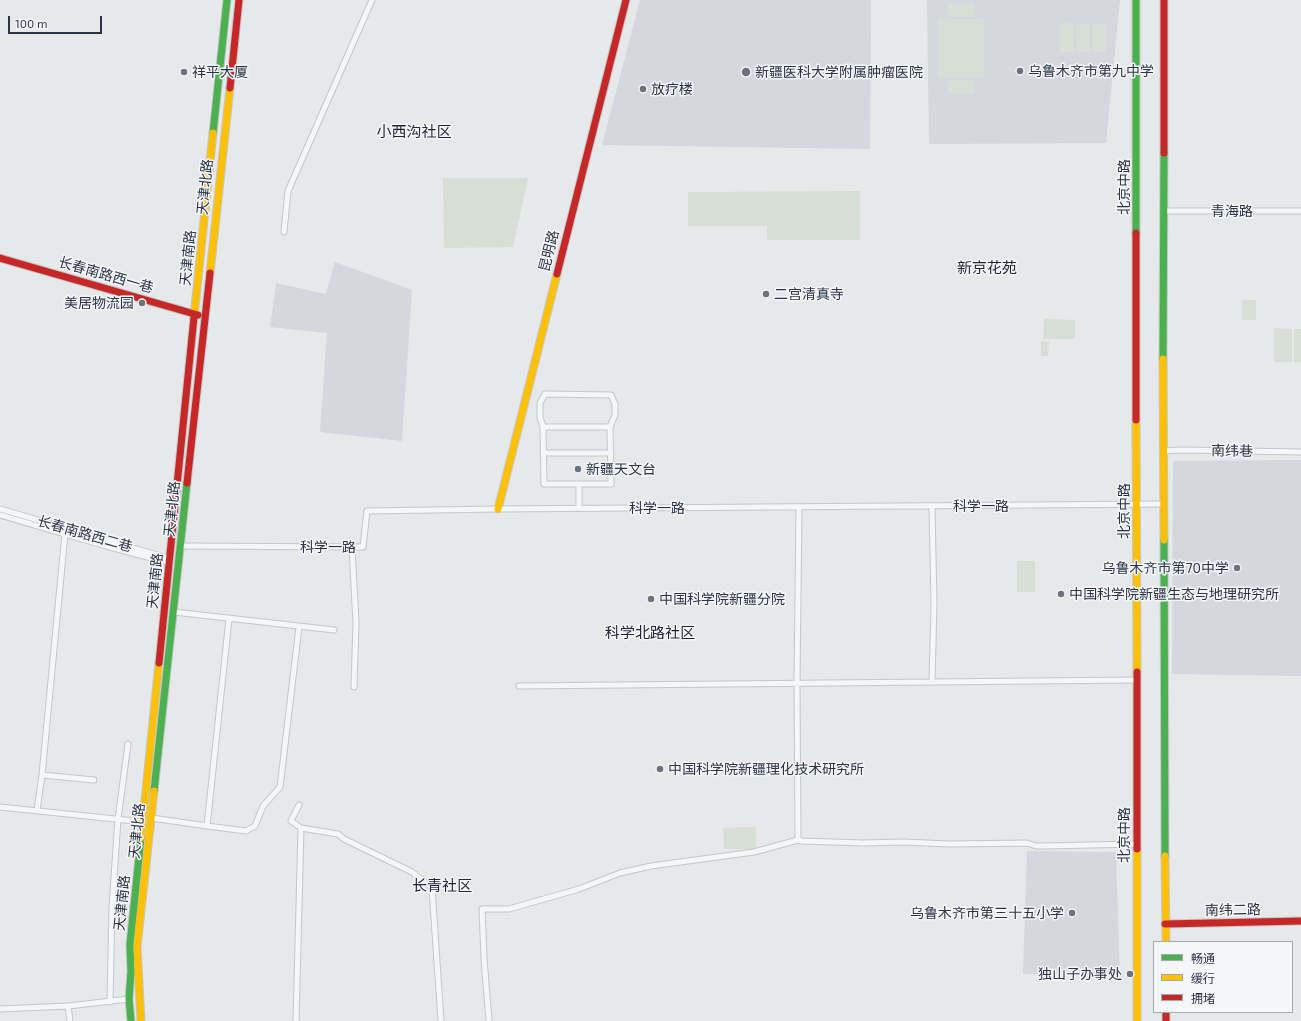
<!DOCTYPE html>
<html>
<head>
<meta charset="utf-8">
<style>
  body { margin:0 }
  #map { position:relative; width:1301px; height:1021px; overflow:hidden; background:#e6e8ea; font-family:"Exo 2","Noto Sans SC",sans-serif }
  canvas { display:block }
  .legend { position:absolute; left:1153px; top:941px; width:140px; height:72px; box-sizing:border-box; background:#f4f6f9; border:1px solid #a4a8b1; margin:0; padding:5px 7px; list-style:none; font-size:12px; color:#2b3445 }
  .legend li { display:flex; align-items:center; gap:8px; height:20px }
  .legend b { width:20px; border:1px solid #a4a8b1 }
  .scale { position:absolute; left:8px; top:16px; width:94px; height:18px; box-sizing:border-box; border:2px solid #2b3445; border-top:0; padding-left:5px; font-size:12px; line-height:14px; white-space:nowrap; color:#2b3445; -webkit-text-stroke:3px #f4f6f9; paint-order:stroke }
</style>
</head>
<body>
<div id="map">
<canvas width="1301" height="1021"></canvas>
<ul class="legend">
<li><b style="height:5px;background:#4caf50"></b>畅通</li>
<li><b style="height:5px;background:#ffc107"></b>缓行</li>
<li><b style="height:5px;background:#c62828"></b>拥堵</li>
</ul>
<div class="scale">100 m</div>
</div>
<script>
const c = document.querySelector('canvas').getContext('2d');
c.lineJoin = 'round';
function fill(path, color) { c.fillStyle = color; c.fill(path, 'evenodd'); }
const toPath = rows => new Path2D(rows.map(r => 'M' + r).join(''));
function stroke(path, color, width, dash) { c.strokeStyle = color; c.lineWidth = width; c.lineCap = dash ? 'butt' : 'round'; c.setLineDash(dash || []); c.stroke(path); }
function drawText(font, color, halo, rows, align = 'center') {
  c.font = font + ' "Exo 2","Noto Sans SC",sans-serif'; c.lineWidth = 3; c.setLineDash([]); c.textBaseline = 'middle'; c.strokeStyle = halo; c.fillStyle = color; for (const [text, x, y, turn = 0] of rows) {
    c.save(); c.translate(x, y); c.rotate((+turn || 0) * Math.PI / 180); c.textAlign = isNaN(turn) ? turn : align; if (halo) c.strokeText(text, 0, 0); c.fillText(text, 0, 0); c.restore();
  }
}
fill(toPath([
  [640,0,871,0,870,149,602,145],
  [927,0,1120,0,1106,143,929,144],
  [335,262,412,290,402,441,320,432,327,333,270,327,276,283,326,294],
  [1301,460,1301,676,1172,674,1173,461],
  [1027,851,1116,852,1120,977,1023,974]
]), '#d4d7dd');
fill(toPath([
  [974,3,974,17,948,17,948,4],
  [938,19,984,19,984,77,938,77],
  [1059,23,1074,23,1074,52,1059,52],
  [1075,24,1090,24,1090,52,1076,52],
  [1092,24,1106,24,1106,52,1092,52],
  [948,80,974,80,974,94,948,94],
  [443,178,528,178,513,247,444,248],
  [860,191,860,240,767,240,767,226,688,226,688,192],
  [1242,300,1256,300,1256,320,1242,320],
  [1044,319,1075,320,1075,339,1043,339],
  [1274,328,1292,329,1292,362,1274,362],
  [1294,329,1301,329,1301,362,1294,362],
  [1041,341,1049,342,1048,356,1041,356],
  [1017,561,1035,561,1035,592,1017,592],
  [756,827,756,849,724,849,723,828]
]), '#d6ded6');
const street = toPath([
  [1164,211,1301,211],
  [284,232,288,191,372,0],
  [543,427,540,417,540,403,545,394,611,395,615,404,615,415,610,427],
  [1163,451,1181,450,1301,452],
  [544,453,611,453],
  [579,484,611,484,610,427,543,427,544,484,579,484,579,508],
  [932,506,934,604,932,682],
  [0,509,171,559],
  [0,515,106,546,170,563],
  [181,546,363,547,367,511,498,509,1163,504],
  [352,547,356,623,354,687],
  [174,612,334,630],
  [519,686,1137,680],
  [42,775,94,780],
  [299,805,291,821,301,828,338,834,344,839,412,872,432,888,441,1021],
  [0,807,144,822],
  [37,811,42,775,65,534],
  [152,818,207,826,229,619],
  [207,826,246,831,255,826,263,806,280,787,299,627],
  [798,840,797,683,799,507],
  [110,1002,112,907,118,819,128,744],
  [68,1006,70,1021],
  [0,1009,68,1006,129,999],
  [296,1021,301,828],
  [489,1021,484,958,482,909,509,909,579,889,620,873,651,866,754,852,798,840,802,841,863,843,904,842,949,844,1027,843,1036,846,1045,846,1137,844]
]);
const fast = toPath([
  [1136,0,1136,233],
  [213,133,227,0],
  [1163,359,1164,153],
  [1164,540,1165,856],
  [154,791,187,483],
  [131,1021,129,999,131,972,130,944,141,838]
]);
const slow = toPath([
  [210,273,230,88],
  [194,317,213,133],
  [1163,359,1164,540],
  [1136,420,1137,672],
  [498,509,557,274],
  [141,838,159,663],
  [1137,849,1137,1021],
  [1165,856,1166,942],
  [141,1021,137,947,154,791]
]);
const jam = toPath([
  [230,88,239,0],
  [1164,153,1164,0],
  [1136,233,1136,420],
  [0,258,198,315],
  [557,274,626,0],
  [187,483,210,273],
  [159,663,194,317],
  [1137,672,1137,849],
  [1165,924,1301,921],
  [1166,1012,1166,1021]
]);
stroke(street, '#c4c6c8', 7);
stroke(fast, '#c4c6c8', 9);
stroke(slow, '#c4c6c8', 9);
stroke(jam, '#c4c6c8', 9);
stroke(street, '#f5f6f7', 5);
stroke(fast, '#4caf50', 7);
stroke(slow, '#ffc107', 7);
stroke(jam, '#c62828', 7);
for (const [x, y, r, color] of [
  [1020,71,4,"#6c737f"],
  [184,72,4,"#6c737f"],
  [746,72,5,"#6c737f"],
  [643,89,4,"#6c737f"],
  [766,294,4,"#6c737f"],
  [142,303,4,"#6c737f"],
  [578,469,4,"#6c737f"],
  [1237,568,4,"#6c737f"],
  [1061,594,4,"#6c737f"],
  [651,599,4,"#6c737f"],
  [660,769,4,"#6c737f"],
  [1072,913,4,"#6c737f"],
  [1130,974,4,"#6c737f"]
]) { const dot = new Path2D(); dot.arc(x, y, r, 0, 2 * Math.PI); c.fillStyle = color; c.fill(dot); stroke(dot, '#f4f6f9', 1.5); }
drawText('14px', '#2b3445', '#f4f6f9', [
  ["乌鲁木齐市第九中学",1028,71],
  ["祥平大厦",192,72],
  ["新疆医科大学附属肿瘤医院",755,72],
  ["放疗楼",651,89],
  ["二宫清真寺",774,294],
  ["美居物流园",134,303,"right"],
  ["新疆天文台",586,469],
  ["乌鲁木齐市第70中学",1229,568,"right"],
  ["中国科学院新疆生态与地理研究所",1069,594],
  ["中国科学院新疆分院",659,599],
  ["中国科学院新疆理化技术研究所",668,769],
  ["乌鲁木齐市第三十五小学",1064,913,"right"],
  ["独山子办事处",1122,974,"right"]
], 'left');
drawText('14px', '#2b3445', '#f4f6f9', [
  ["天津北路",205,187,-84],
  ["北京中路",1124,187,-90],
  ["青海路",1232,211],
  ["昆明路",549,251,-76],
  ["天津南路",188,258,-84],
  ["长春南路西一巷",106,275,16],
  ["南纬巷",1232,451,1],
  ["科学一路",981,506],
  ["科学一路",657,508],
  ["天津北路",172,509,-84],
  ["北京中路",1124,511,-90],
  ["长春南路西二巷",85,534,16],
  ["科学一路",328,547],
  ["天津南路",155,581,-84],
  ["天津北路",137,831,-84],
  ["北京中路",1124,835,-90],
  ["天津南路",122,903,-84],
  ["南纬二路",1233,910,-1]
]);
drawText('15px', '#1d2536', '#f4f6f9', [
  ["小西沟社区",414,132],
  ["新京花苑",987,268],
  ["科学北路社区",650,633],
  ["长青社区",442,886]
]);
</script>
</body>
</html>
